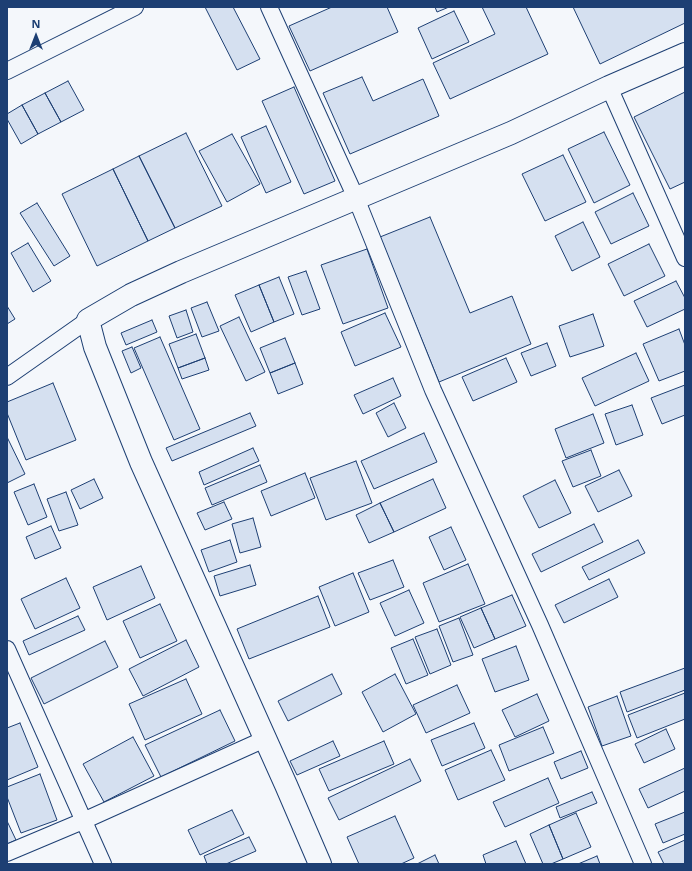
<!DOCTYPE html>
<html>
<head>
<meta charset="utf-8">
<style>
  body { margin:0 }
  #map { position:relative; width:692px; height:871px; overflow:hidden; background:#f4f7fb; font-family:"Noto Sans",sans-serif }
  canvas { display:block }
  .frame { position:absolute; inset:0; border:8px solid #1d3f73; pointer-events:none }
  .north { position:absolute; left:16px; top:16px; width:40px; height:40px; -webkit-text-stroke:3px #f4f7fb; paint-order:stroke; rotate:0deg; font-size:11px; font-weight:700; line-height:16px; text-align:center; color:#1d3f73 }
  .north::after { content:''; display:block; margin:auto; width:14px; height:18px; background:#1d3f73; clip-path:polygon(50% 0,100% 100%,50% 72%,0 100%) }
</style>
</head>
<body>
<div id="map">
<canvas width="692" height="871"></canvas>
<div class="frame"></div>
<div class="north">N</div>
</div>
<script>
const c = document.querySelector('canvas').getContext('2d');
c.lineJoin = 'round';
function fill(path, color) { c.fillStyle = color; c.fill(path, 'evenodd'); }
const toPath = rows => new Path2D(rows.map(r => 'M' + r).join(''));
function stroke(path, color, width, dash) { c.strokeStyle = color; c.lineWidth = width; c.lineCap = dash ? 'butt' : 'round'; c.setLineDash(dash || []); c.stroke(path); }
const building = toPath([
  [205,7,233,7,260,59,237,70,205,7],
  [332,7,387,7,398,32,310,71,289,26,332,7],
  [435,7,449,7,437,12,435,7],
  [482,7,526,7,548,54,450,99,433,63,495,34,482,7],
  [573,7,685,7,685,23,600,64,573,7],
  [454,11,469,42,432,59,418,28,454,11],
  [362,77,373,101,423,79,439,116,350,154,323,93,362,77],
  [68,81,84,110,61,122,45,93,68,81],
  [294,87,335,181,304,194,262,101,294,87],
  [685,92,685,182,670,189,634,117,685,92],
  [45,93,61,122,38,134,22,105,45,93],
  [22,105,38,134,21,144,7,119,7,114,22,105],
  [266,126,291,182,266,193,241,137,266,126],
  [604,132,630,185,594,203,568,149,604,132],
  [186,133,222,206,175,228,139,156,186,133],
  [232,134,260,184,227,202,199,151,232,134],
  [563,155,586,202,545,221,522,174,563,155],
  [139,156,175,228,148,241,113,169,139,156],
  [113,169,148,241,97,266,62,194,113,169],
  [633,193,649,226,611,244,595,212,633,193],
  [37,203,70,256,54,266,20,213,37,203],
  [430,217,470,313,512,296,531,344,439,382,380,237,430,217],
  [583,222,600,257,572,271,555,236,583,222],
  [28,243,51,281,33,292,11,253,28,243],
  [649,244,665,276,624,296,608,264,649,244],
  [367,249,388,308,343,324,321,265,367,249],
  [306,271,320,309,302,315,288,277,306,271],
  [279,277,294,314,274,322,259,285,279,277],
  [676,281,685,298,685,309,647,327,634,301,676,281],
  [259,285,274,322,251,332,235,295,259,285],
  [207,302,219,331,202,337,191,308,207,302],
  [7,306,15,319,7,324,7,306],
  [186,310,193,332,177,338,169,316,186,310],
  [385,313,401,347,355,366,341,332,385,313],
  [593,314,604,346,570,357,559,326,593,314],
  [239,317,265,372,246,381,220,326,239,317],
  [152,320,157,332,126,345,121,333,152,320],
  [679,329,685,345,685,371,659,381,643,344,679,329],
  [196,334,205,358,178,368,169,344,196,334],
  [160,337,200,429,174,440,134,348,160,337],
  [285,338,295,363,270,373,260,348,285,338],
  [547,343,556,366,531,376,521,353,547,343],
  [132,347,141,368,131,373,122,351,132,347],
  [636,353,649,381,595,406,582,378,636,353],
  [205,358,209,370,182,379,178,368,205,358],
  [506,358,517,382,473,401,462,377,506,358],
  [295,363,303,384,278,394,270,373,295,363],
  [393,378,401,396,363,414,354,395,393,378],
  [53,383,76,440,26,460,7,413,7,402,53,383],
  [685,385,685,415,662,424,651,398,685,385],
  [394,403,406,428,388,437,376,413,394,403],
  [632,405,643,435,616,445,605,414,632,405],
  [250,413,256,426,172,461,166,448,250,413],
  [593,414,604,443,566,458,555,429,593,414],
  [424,433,437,462,374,489,361,461,424,433],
  [7,437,25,474,7,483,7,437],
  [253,448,259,461,204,485,199,472,253,448],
  [591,450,601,476,573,487,562,461,591,450],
  [356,461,372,503,326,520,310,478,356,461],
  [260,465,267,482,212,505,205,488,260,465],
  [619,470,632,496,598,512,585,486,619,470],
  [305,473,315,498,271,516,261,491,305,473],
  [94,479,103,498,80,509,71,490,94,479],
  [433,479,446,508,394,532,380,503,433,479],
  [555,480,571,513,539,528,523,496,555,480],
  [34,484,47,517,28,525,14,492,34,484],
  [66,492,78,525,59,531,47,499,66,492],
  [224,502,232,519,205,530,197,513,224,502],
  [380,503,394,532,369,543,356,515,380,503],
  [253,518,261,547,240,553,232,524,253,518],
  [594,524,603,542,541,572,532,554,594,524],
  [51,526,61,548,35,559,26,537,51,526],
  [451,527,466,560,444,570,429,537,451,527],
  [230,540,237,562,209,572,201,550,230,540],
  [638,540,645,553,589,580,582,567,638,540],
  [393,560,404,587,370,600,358,573,393,560],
  [468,564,485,604,439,622,423,583,468,564],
  [250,565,256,585,220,596,214,576,250,565],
  [141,566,155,598,107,620,93,587,141,566],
  [353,573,369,612,335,626,319,587,353,573],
  [66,578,80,608,35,629,21,599,66,578],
  [609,579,618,597,564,623,555,605,609,579],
  [409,590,424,623,395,636,380,603,409,590],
  [512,595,526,626,495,639,481,608,512,595],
  [318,596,330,627,249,659,237,629,318,596],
  [160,604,177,641,140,658,123,621,160,604],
  [481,608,495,639,474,648,460,617,481,608],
  [78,616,85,630,29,655,23,641,78,616],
  [459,618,473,655,453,662,439,626,459,618],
  [437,629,451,665,430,674,415,637,437,629],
  [413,639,428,675,406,684,391,648,413,639],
  [186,640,199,667,143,696,129,669,186,640],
  [105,641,118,667,44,704,31,678,105,641],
  [516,646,529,680,495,692,482,659,516,646],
  [685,668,685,690,627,712,620,692,685,668],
  [332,674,342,694,288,721,278,701,332,674],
  [395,674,416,714,383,732,362,692,395,674],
  [186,679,202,714,145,740,129,704,186,679],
  [457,685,470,713,426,733,413,705,457,685],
  [685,693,685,719,637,738,628,715,685,693],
  [537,694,549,721,515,737,502,710,537,694],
  [617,696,631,736,602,746,588,707,617,696],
  [220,710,235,741,161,777,145,745,220,710],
  [20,723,38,767,7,780,7,728,20,723],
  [474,723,485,748,442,766,431,740,474,723],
  [543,727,554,753,509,771,499,745,543,727],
  [666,729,675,749,644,763,635,744,666,729],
  [133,737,154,776,104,802,83,764,133,737],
  [333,741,340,756,297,775,290,761,333,741],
  [384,741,394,764,329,791,319,769,384,741],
  [491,750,505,780,458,800,445,770,491,750],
  [581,751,588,768,561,779,554,762,581,751],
  [410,759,421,781,339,820,328,798,410,759],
  [685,768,685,791,648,808,639,789,685,768],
  [40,774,57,820,21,833,7,797,7,787,40,774],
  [548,778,559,803,505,827,493,802,548,778],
  [592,792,597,803,560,818,556,807,592,792],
  [232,810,244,834,200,855,188,830,232,810],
  [685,812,685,834,663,843,655,824,685,812],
  [576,813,591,847,563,859,549,825,576,813],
  [395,816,414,858,401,864,359,864,347,837,395,816],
  [7,821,16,840,7,844,7,821],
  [549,825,563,859,551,864,543,864,530,834,549,825],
  [249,837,256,851,226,864,207,864,204,856,249,837],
  [685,840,685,864,664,864,658,852,685,840],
  [516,841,526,864,486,864,483,855,516,841],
  [435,855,439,864,417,864,435,855],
  [597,856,600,864,578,864,597,856]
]);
fill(building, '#d5e0f0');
stroke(building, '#1d3f73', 1);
const minor = toPath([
  [269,7,356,198,433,390,540,625,643,864],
  [7,71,135,7],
  [609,87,685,258],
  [7,377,88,320],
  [7,649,103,864],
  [7,853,83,821,265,739]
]);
const trunk = toPath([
  [320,864,286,785,141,462,95,347,88,320,131,295,181,272,511,133,609,87,685,54]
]);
stroke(minor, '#1d3f73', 18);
stroke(trunk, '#1d3f73', 24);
stroke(minor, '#f4f7fb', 16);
stroke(trunk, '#f4f7fb', 22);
</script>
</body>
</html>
